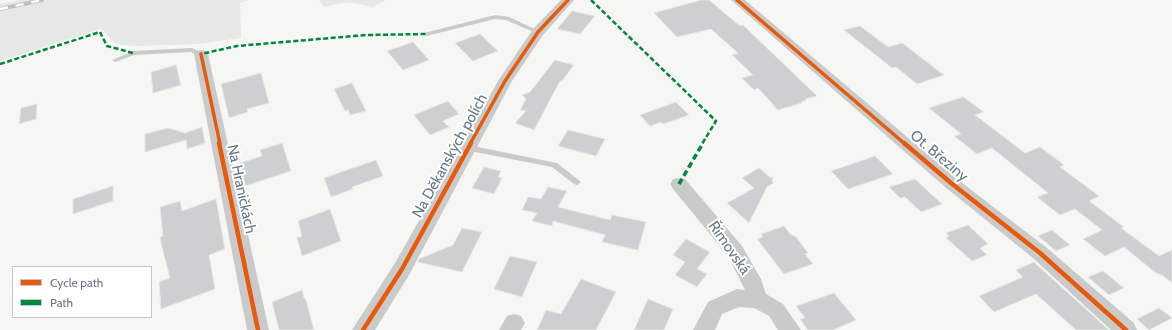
<!DOCTYPE html>
<html>
<head>
<meta charset="utf-8">
<style>
  body { margin:0 }
  #map { position:relative; width:1172px; height:330px; overflow:hidden; background:#f6f6f5; font-family:Cabin,sans-serif }
  canvas { display:block }
  .legend { position:absolute; left:12px; top:266px; width:140px; height:52px; box-sizing:border-box; background:#fff; border:1px solid #c2c9ce; margin:0; padding:5px 7px; list-style:none; font-size:12px; color:#677985 }
  .legend li { display:flex; align-items:center; gap:8px; height:20px }
  .legend b { width:20px; border:1px solid #c2c9ce }
</style>
</head>
<body>
<div id="map">
<canvas width="1172" height="330"></canvas>
<ul class="legend">
<li><b style="height:5px;background:#e8590c"></b>Cycle path</li>
<li><b style="height:5px;background:#00873e"></b>Path</li>
</ul>
</div>
<script>
const c = document.querySelector('canvas').getContext('2d');
c.lineJoin = 'round';
function fill(path, color) { c.fillStyle = color; c.fill(path, 'evenodd'); }
const toPath = rows => new Path2D(rows.map(r => 'M' + r).join(''));
function stroke(path, color, width, dash) { c.strokeStyle = color; c.lineWidth = width; c.lineCap = dash ? 'butt' : 'round'; c.setLineDash(dash || []); c.stroke(path); }
function drawText(font, color, halo, rows, align = 'center') {
  c.font = font + ' Cabin,sans-serif'; c.lineWidth = 4; c.setLineDash([]); c.textBaseline = 'middle'; c.strokeStyle = halo; c.fillStyle = color; for (const [text, x, y, turn = 0] of rows) {
    c.save(); c.translate(x, y); c.rotate((+turn || 0) * Math.PI / 180); c.textAlign = isNaN(turn) ? turn : align; if (halo) c.strokeText(text, 0, 0); c.fillText(text, 0, 0); c.restore();
  }
}
fill(toPath([
  [20,0,66,0,0,15,0,4]
]), '#e6e8e8');
fill(toPath([
  [66,0,249,0,240,3,241,38,196,44,136,46,116,44,101,29,0,61,0,15],
  [319,0,386,0,373,7,347,2,324,7]
]), '#e5e8e3');
const building = toPath([
  [701,0,709,0,740,26,743,25,817,96,805,99,806,100,801,102,802,103,778,110,758,88,754,90,742,78,753,75,732,55,738,53,711,29,677,37,654,13,701,0],
  [572,11,595,16,580,34,557,29,572,11],
  [860,26,888,47,902,43,944,75,917,84,896,67,892,68,844,30,860,26],
  [480,34,498,51,473,61,455,43,480,34],
  [413,42,429,60,403,70,387,51,413,42],
  [555,60,574,65,562,81,560,81,534,130,515,123,526,111,520,110,526,99,522,95,530,92,555,60],
  [176,65,181,85,153,93,151,72,176,65],
  [261,73,269,103,247,109,248,112,229,118,221,84,261,73],
  [352,83,366,111,350,115,348,110,345,111,334,89,352,83],
  [963,97,984,112,975,115,1025,153,1040,147,1064,165,1060,167,1099,196,1089,201,1124,227,1121,228,1159,256,1172,250,1172,283,1162,275,1156,273,1124,247,1105,256,1083,239,1102,230,1075,209,1060,215,1037,197,1048,193,992,148,977,154,954,136,961,134,929,108,963,97],
  [448,101,459,114,443,121,449,127,430,135,414,115,448,101],
  [676,102,689,115,663,124,661,122,650,126,640,115,676,102],
  [37,104,36,119,19,124,21,108,37,104],
  [202,127,205,143,187,149,186,140,145,152,145,134,168,128,185,133,202,127],
  [568,130,605,139,596,156,558,146,568,130],
  [282,143,291,171,245,186,240,163,262,156,260,150,282,143],
  [875,156,893,174,848,189,831,171,875,156],
  [376,160,383,176,352,187,353,189,331,197,324,178,376,160],
  [484,167,501,171,498,177,502,178,494,194,472,188,484,167],
  [759,168,771,178,773,177,772,181,774,183,767,187,749,223,727,203,754,188,742,178,759,168],
  [915,179,942,204,921,212,905,197,900,198,889,187,915,179],
  [113,186,113,201,73,214,73,199,113,186],
  [548,187,567,191,558,207,610,220,612,215,646,222,638,250,602,242,605,235,553,221,552,226,532,221,537,213,522,210,528,197,541,199,548,187],
  [216,199,225,249,209,255,215,289,161,309,159,282,170,278,161,243,160,237,163,236,160,207,180,201,182,211,216,199],
  [330,209,341,241,302,256,297,238,302,236,298,221,330,209],
  [968,225,988,244,980,248,987,255,972,261,946,238,949,236,946,233,968,225],
  [784,226,790,234,796,237,808,253,805,254,813,264,784,274,757,239,763,237,761,234,784,226],
  [462,228,482,232,462,272,418,262,419,259,453,245,462,228],
  [1052,230,1070,245,1056,251,1038,236,1052,230],
  [686,239,710,252,697,269,707,274,697,287,675,275,685,262,673,255,686,239],
  [510,256,537,262,522,297,494,289,510,256],
  [1034,262,1047,274,1109,330,1076,330,1036,294,994,312,979,296,1023,277,1016,270,1034,262],
  [1103,271,1124,288,1109,295,1088,277,1103,271],
  [581,279,616,292,596,330,537,330,546,310,561,314,581,279],
  [302,290,304,298,306,300,314,330,279,330,272,302,302,290],
  [834,293,856,320,833,330,808,330,800,319,805,318,796,306,834,293],
  [648,299,673,309,664,330,634,330,648,299],
  [1159,308,1172,318,1149,330,1137,319,1159,308]
]);
fill(building, '#cdcfd0');
stroke(building, '#e6e6e5', 1);
fill(toPath([
  [495,15,509,17,541,32,540,33,536,33,506,20,495,19,426,36,423,34,424,33,495,15],
  [192,48,204,54,201,56,191,52,134,55,115,62,112,60,133,51,192,48],
  [468,145,557,163,581,182,577,185,574,184,552,167,465,150,464,148,468,145]
]), '#c9cbcb');
fill(toPath([
  [561,0,574,0,543,35,512,81,409,275,375,330,352,330,395,263,498,81,533,29,561,0],
  [731,0,745,0,957,179,1047,248,1134,323,1137,330,1111,330,1033,258,945,187,731,0],
  [201,50,206,51,208,54,269,330,247,330,194,54,196,51,201,50],
  [679,178,685,179,742,246,761,279,766,294,783,304,801,330,778,330,769,316,754,308,739,307,722,314,715,330,693,330,708,302,737,289,745,290,728,256,673,189,670,184,673,179,679,178],
  [514,314,521,316,525,323,521,330,499,330,507,316,514,314]
]), '#c9cbcb');
const rail = toPath([
  [0,9,42,0]
]);
stroke(rail, '#bfc0c2', 4);
stroke(rail, '#fff', 2.5, [8]);
stroke(toPath([
  [591,0,716,121,702,144],
  [202,58,201,54,237,46,366,35,426,34],
  [0,64,100,32,107,46,133,53]
]), '#00873e', 2.5, [5, 2.5]);
stroke(toPath([
  [679,184,703,143]
]), '#00873e', 3.5, [6, 3.5]);
stroke(toPath([
  [737,0,905,144],
  [201,54,220,144],
  [470,144,505,81,538,32,568,0]
]), '#e8590c', 3.5);
stroke(toPath([
  [219,143,258,330],
  [904,143,951,183,1040,253,1126,330],
  [363,330,402,269,471,143]
]), '#e8590c', 4.5);
drawText('15px', '#677985', '#fff', [
  ["Na Děkanských polích",450,156,-61],
  ["Ot. Březiny",939,156,40],
  ["Na Hraničkách",241,189,78],
  ["Římovská",729,248,55]
]);
</script>
</body>
</html>
